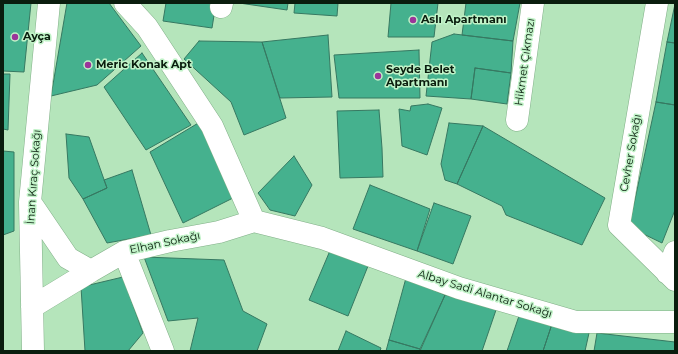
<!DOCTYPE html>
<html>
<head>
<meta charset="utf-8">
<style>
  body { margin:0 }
  #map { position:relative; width:678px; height:354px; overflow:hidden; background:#b5e5bb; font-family:Montserrat,sans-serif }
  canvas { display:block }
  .frame { position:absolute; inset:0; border:4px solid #0a1d0e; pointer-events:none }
</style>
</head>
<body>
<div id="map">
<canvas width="678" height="354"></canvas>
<div class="frame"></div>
</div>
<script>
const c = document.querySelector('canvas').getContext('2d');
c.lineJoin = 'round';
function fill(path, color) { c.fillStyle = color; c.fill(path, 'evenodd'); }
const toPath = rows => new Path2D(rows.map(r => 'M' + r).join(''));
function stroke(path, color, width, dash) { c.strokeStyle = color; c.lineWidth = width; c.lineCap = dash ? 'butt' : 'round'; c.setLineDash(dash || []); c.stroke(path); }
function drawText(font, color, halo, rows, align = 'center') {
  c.font = font + ' Montserrat,sans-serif'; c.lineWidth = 3; c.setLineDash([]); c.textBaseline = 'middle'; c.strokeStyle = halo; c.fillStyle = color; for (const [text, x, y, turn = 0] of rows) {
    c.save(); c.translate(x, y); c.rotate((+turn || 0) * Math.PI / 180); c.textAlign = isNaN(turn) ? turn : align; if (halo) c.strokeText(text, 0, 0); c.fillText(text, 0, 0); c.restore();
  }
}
const building = toPath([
  [3,3,31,3,24,72,3,71,3,3],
  [67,3,109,3,141,46,97,85,51,96,67,3],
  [166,3,216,3,212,28,163,21,166,3],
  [239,3,288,3,287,10,239,3],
  [295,3,338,3,337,16,294,13,295,3],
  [391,3,438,3,434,37,388,37,391,3],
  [466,3,520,3,513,41,462,35,466,3],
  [675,4,675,43,667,42,675,4],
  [454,34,513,41,511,73,475,68,471,99,426,96,432,42,454,34],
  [328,35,332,97,280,98,262,42,328,35],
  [199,41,262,42,286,118,244,135,231,102,184,59,199,41],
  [667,42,675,43,675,105,656,102,667,42],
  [419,50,420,98,339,98,334,55,419,50],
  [142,53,191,125,146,150,104,87,142,53],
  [475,68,511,73,507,104,471,99,475,68],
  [3,74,10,74,8,130,3,129,3,74],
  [656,102,675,105,675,210,662,243,629,227,656,102],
  [428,104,442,108,427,155,402,146,399,109,410,111,411,106,428,104],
  [379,110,382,148,383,177,340,178,337,111,379,110],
  [200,122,237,196,183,223,150,152,200,122],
  [449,123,483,126,457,184,445,180,441,164,449,123],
  [483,126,605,198,582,245,506,215,502,206,457,184,483,126],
  [66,134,89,137,107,188,83,199,69,178,66,134],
  [3,151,14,152,14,231,3,235,3,151],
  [294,156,312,185,295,216,270,210,258,193,294,156],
  [132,170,151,235,107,243,83,199,107,188,104,180,132,170],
  [370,185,430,209,417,251,353,229,370,185],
  [434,203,471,216,453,264,417,251,434,203],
  [332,246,370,261,348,316,309,300,332,246],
  [144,257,224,260,243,311,267,324,257,351,190,351,198,318,168,321,144,257],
  [123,277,143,333,128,351,85,351,81,287,123,277],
  [406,278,445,295,420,349,389,340,406,278],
  [445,295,497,307,482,351,420,351,445,295],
  [521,310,553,321,543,351,507,351,521,310],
  [553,321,589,333,585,351,543,351,553,321],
  [346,331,381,348,380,351,338,351,346,331],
  [597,333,675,342,675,351,594,351,597,333],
  [389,340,420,349,420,351,386,351,389,340]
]);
fill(building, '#45b18e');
stroke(building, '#367861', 1);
const minor = toPath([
  [125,3,147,27,212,126,254,221],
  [657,3,619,225,675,280],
  [221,7,222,3],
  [517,120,533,3],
  [30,202,68,258,91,271,124,252,170,241,219,232,254,221,322,238,459,288,576,322,675,322],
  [124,252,163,351],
  [667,273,675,252],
  [32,307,91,271],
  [33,351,30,202,49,3]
]);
stroke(minor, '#80af87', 23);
stroke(minor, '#fff', 22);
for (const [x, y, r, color] of [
  [413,20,4,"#9b359a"],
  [15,37,4,"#9b359a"],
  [88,65,4,"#9b359a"],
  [378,76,4,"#9b359a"]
]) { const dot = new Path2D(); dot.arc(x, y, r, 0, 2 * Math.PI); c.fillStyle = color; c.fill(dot); stroke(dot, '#c1f3c8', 1.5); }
drawText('bold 11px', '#0a1d0e', '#c1f3c8', [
  ["Aslı Apartmanı",421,20],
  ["Ayça",23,37],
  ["Meric Konak Apt",96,65],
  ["Seyde Belet",386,70],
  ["Apartmanı",386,83]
], 'left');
drawText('11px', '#0a1d0e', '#c1f3c8', [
  ["Hikmet Çıkmazı",525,62,-82],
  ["Cevher Sokağı",631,153,-80],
  ["İnan Kıraç Sokağı",34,177,-86],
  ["Elhan Sokağı",165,243,-12],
  ["Albay Sadi Alantar Sokağı",485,294,17]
]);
</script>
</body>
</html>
